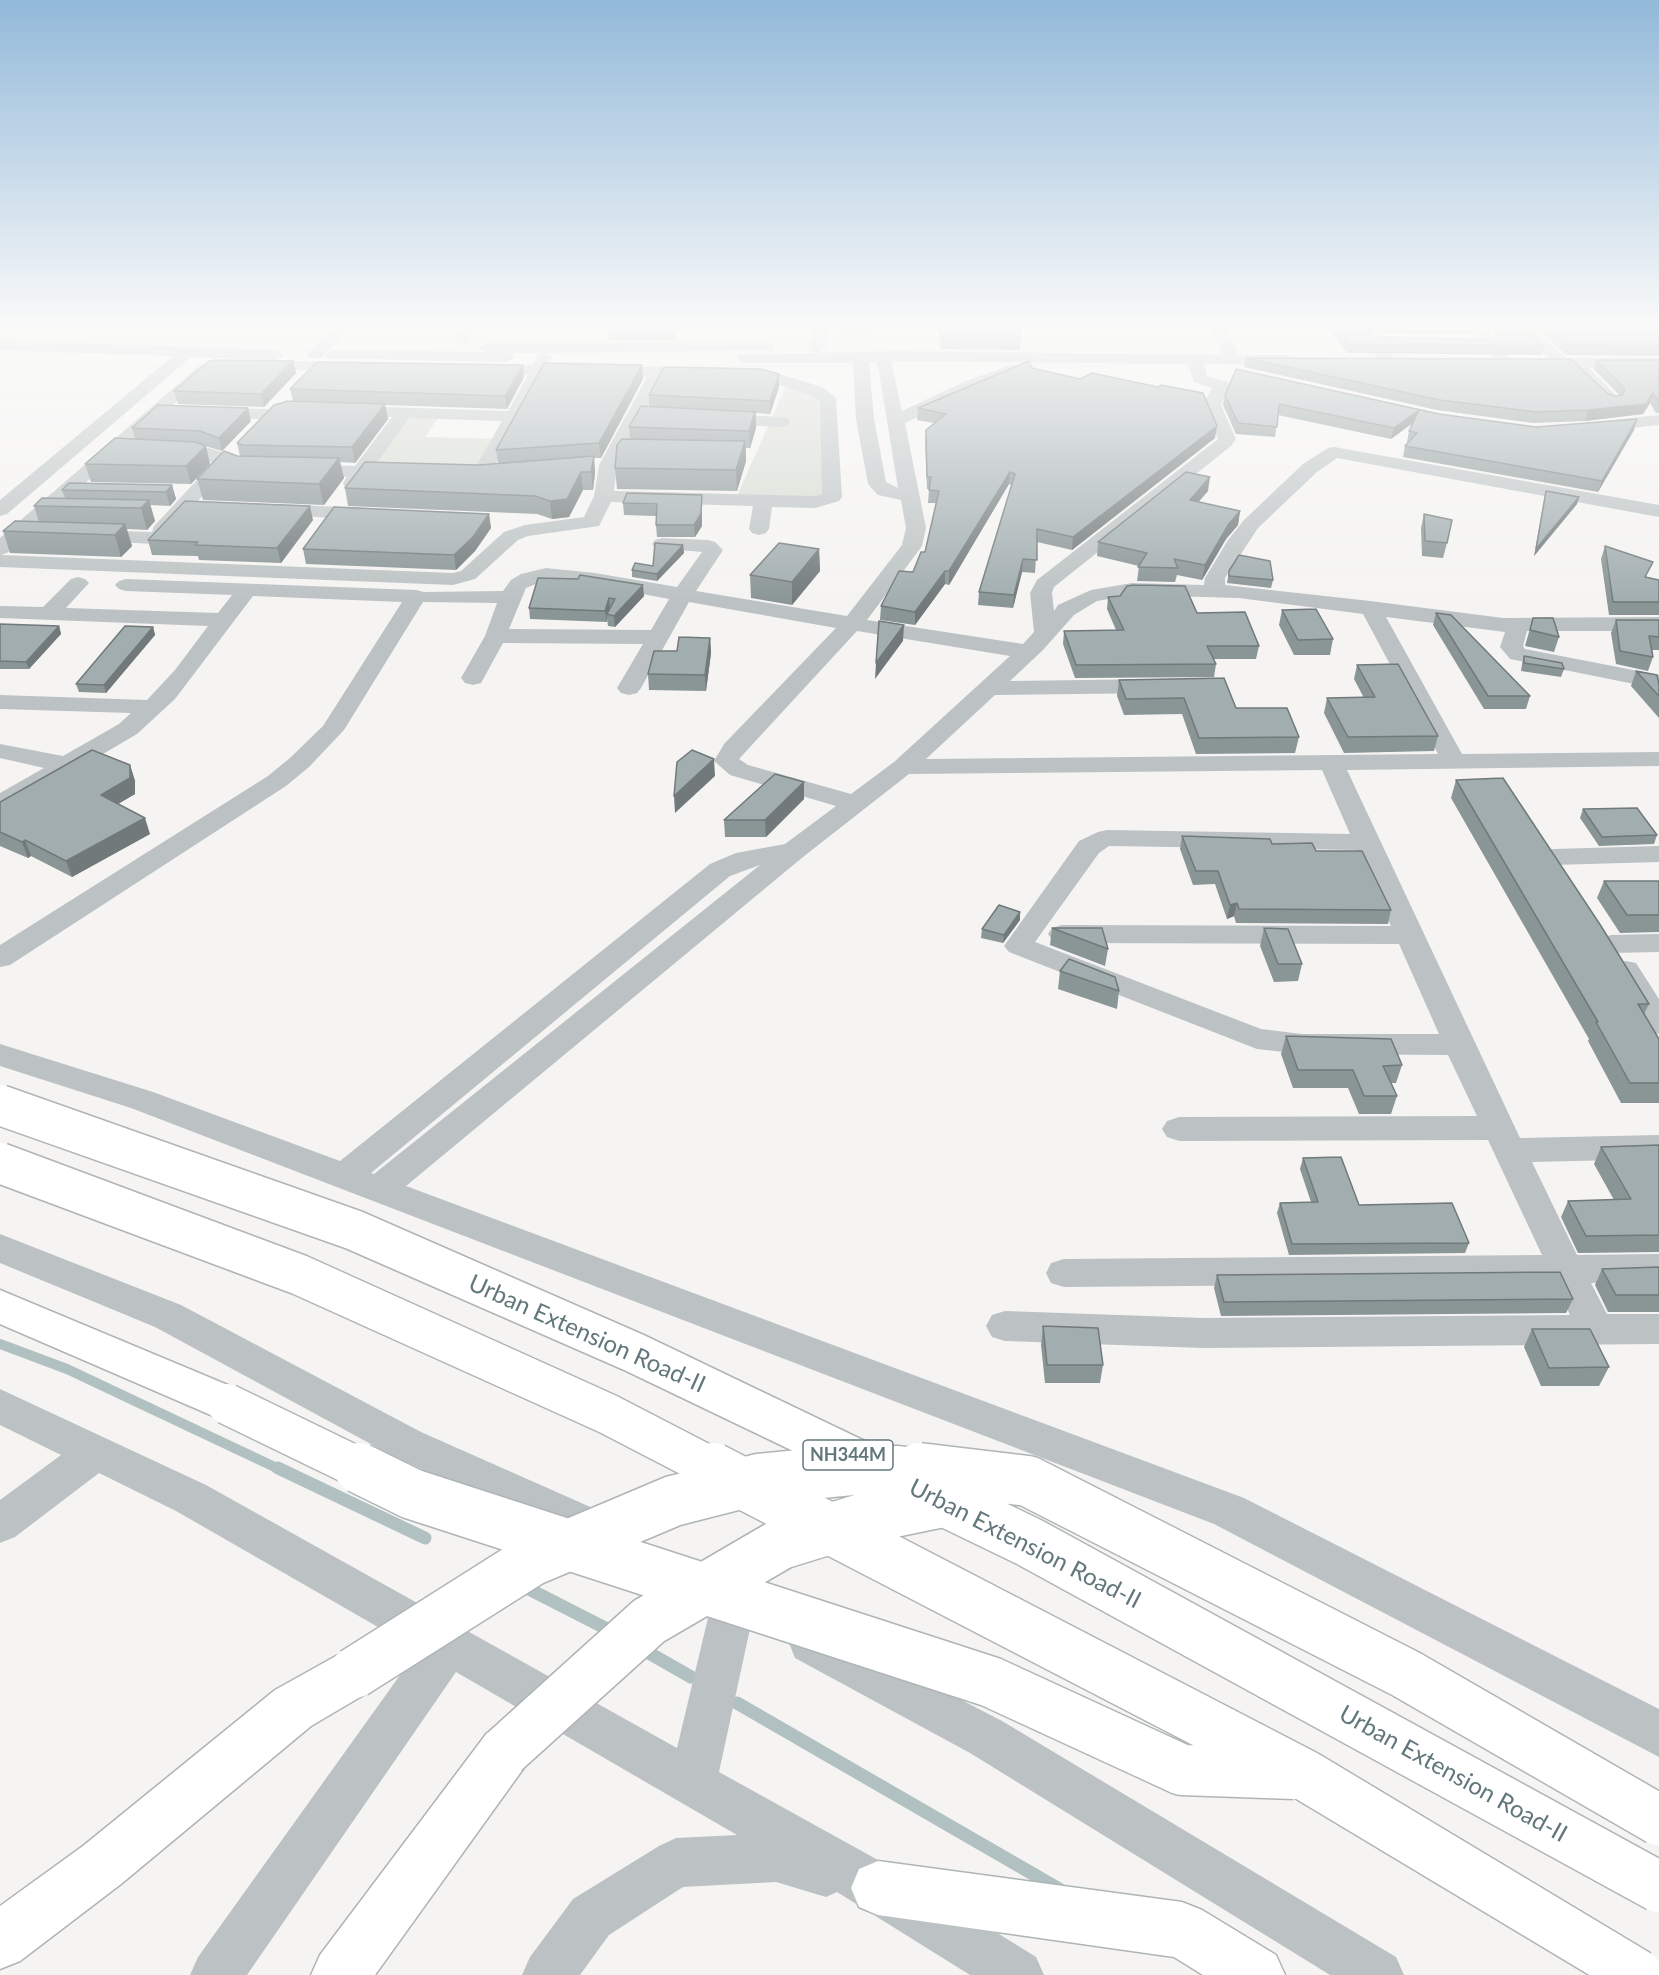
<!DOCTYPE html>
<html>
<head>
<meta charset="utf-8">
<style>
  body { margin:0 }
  canvas { display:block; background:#f5f4f2 }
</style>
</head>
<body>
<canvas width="1659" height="1975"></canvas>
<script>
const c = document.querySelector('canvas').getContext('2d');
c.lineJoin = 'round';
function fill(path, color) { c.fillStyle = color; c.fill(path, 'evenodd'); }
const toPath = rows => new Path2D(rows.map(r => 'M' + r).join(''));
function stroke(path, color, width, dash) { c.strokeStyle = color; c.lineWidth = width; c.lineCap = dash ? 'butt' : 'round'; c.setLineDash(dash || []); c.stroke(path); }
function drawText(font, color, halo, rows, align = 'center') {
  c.font = font + ' Lato,sans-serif'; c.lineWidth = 6; c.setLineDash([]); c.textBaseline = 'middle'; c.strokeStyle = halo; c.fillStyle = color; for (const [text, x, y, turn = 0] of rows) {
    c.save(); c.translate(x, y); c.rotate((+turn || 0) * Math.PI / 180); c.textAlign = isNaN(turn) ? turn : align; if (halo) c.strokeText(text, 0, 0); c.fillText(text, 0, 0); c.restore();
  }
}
fill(toPath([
  [838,328,868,328,871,340,840,340],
  [786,386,819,398,826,494,819,497,737,496],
  [426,415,440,415,425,437,497,439,481,474,358,482,408,418]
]), '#d6dad1');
stroke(toPath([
  [0,1344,67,1369,281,1470]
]), '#b1c1c2', 10);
stroke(toPath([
  [278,1468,425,1538],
  [523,1586,613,1632],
  [642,1649,691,1677],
  [737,1703,1059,1889]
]), '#b1c1c2', 13);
const highway = toPath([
  [0,1290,242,1391,249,1404,242,1417,227,1422,0,1324,0,1290],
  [354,1649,372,1656,379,1673,372,1690,311,1726,121,1884,20,1961,0,1969,0,1906,83,1846,275,1690,336,1656,354,1649],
  [505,1725,523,1733,531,1751,523,1769,375,1975,311,1975,320,1955,487,1733,505,1725],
  [878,1861,1182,1902,1202,1910,1276,1955,1285,1975,1203,1975,1174,1957,878,1915,859,1907,851,1888,859,1869,878,1861]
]);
stroke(highway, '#afb5b6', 3);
fill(toPath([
  [333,328,350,328,321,358,309,358,307,355,309,352,333,328],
  [461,328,477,328,469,341,463,343,455,338,461,328],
  [815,328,831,328,825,348,817,353,809,348,815,328],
  [1211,328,1227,328,1239,355,1287,355,1295,360,1287,365,1204,364,1207,376,1228,382,1230,386,1221,405,1236,439,1231,446,1054,587,1052,593,1054,611,1058,605,1091,590,1132,583,1204,585,1205,578,1228,540,1244,520,1303,464,1328,448,1334,447,1659,505,1659,517,1337,458,1317,472,1258,528,1225,578,1225,585,1370,601,1503,618,1659,617,1659,631,1527,631,1523,646,1525,649,1659,675,1659,689,1510,659,1500,647,1505,632,1386,617,1462,754,1659,752,1659,766,1347,770,1520,1138,1659,1135,1659,1159,1532,1162,1577,1255,1659,1254,1659,1282,1591,1283,1607,1314,1659,1314,1659,1344,1204,1348,1005,1341,992,1337,986,1326,992,1315,1005,1311,1204,1318,1570,1315,1555,1283,1064,1287,1051,1283,1046,1273,1051,1263,1064,1259,1542,1255,1488,1140,1179,1141,1167,1137,1162,1129,1167,1121,1179,1117,1477,1116,1448,1055,1302,1054,1257,1049,1009,952,1004,946,1079,841,1098,832,1107,830,1350,834,1322,770,909,774,803,857,406,1186,1244,1498,1659,1709,1659,1757,1214,1524,131,1108,0,1066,0,1044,153,1092,340,1161,710,864,736,853,785,844,836,806,730,775,714,761,724,744,836,628,689,602,641,688,637,693,629,695,621,693,617,688,643,644,503,643,481,683,473,685,465,683,461,678,485,636,497,603,423,602,344,730,309,767,286,786,10,965,0,967,0,945,268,776,291,757,323,726,402,602,253,596,175,699,137,734,9,809,0,812,0,793,44,768,0,758,0,744,63,756,119,724,131,713,0,709,0,695,147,700,175,670,208,626,0,618,0,606,43,607,71,579,78,577,85,579,89,583,66,608,218,613,232,595,126,591,119,589,115,585,119,581,126,579,416,590,424,592,503,591,511,580,521,574,546,568,595,573,677,587,702,552,655,548,652,544,655,540,662,538,708,540,715,542,723,550,696,591,847,616,902,545,906,528,901,500,878,495,868,484,856,419,853,363,744,363,736,358,738,355,894,351,1223,355,1211,328],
  [891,361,1188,364,1194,382,1212,388,1203,405,1218,439,1037,580,1030,593,1034,632,1023,644,867,620,922,546,926,528,905,423,978,389,1020,372,1022,369,1014,364,1008,366,966,381,902,411,891,361],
  [869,362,876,362,879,372,898,488,886,482,874,419,869,362],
  [546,580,595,585,669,599,651,630,509,629,526,588,546,580],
  [1132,595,1239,598,1363,614,1438,754,926,759,995,695,1160,693,1168,691,1172,686,1168,681,1160,679,1010,681,1043,650,1074,615,1097,601,1132,595],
  [857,631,1010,656,894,762,851,794,748,765,739,759,857,631],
  [1109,846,1357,850,1391,926,1062,925,1052,928,1048,934,1052,940,1062,943,1399,944,1439,1034,1302,1034,1261,1029,1035,942,1099,853,1109,846],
  [760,865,374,1174,371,1173,730,876,760,865],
  [1353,328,1369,328,1397,362,1395,365,1383,365,1353,328],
  [1466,328,1482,328,1512,360,1514,363,1512,366,1500,366,1466,328],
  [1518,328,1535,328,1566,358,1659,358,1659,368,1589,368,1620,399,1618,403,1612,404,1606,403,1570,368,1527,366,1525,363,1527,360,1548,358,1518,328],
  [0,340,276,350,284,355,276,360,191,357,7,514,0,516,0,500,173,356,0,350,0,340],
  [766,342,772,344,774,347,772,350,545,353,552,357,549,365,763,369,822,387,834,396,836,400,842,497,839,501,815,508,772,507,769,529,766,533,759,535,752,533,749,529,753,506,611,502,599,526,528,536,518,540,475,579,453,585,0,567,0,538,199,366,205,364,213,369,7,553,1,555,453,573,461,571,504,532,525,525,584,517,594,496,599,465,647,377,544,375,490,474,488,478,481,480,452,480,445,478,443,474,445,470,452,468,475,468,502,421,409,418,374,467,405,469,407,473,405,477,366,478,359,487,352,489,345,487,343,483,347,477,302,476,295,474,293,470,295,466,302,464,355,466,392,417,291,414,269,419,209,418,203,417,200,413,203,409,209,408,269,409,291,404,508,411,528,375,483,374,475,369,483,364,533,365,538,354,543,353,509,353,515,357,507,362,327,358,325,355,333,350,484,352,479,348,487,343,766,342],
  [663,377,762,379,810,395,820,402,822,494,814,496,614,491,617,465,641,420,781,427,787,426,790,422,787,418,781,417,646,410,663,377],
  [252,360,354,362,362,367,354,372,246,368,244,365,246,362,252,360],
  [1659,415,1659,425,1596,432,1590,431,1587,427,1590,423,1596,422,1659,415],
  [168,445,209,448,232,455,245,463,261,465,263,469,261,473,254,475,227,469,168,534,162,536,164,538,161,542,154,544,82,540,79,536,82,532,89,530,152,532,154,526,213,463,200,457,162,454,159,450,162,446,168,445],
  [270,504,369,508,376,510,379,514,376,518,369,520,263,514,260,510,263,506,270,504],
  [1659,846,1659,862,1553,865,1543,863,1539,857,1543,851,1553,849,1659,846],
  [1659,934,1659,952,1611,953,1601,950,1596,944,1601,938,1611,935,1659,934],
  [1626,961,1636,963,1659,999,1659,1034,1648,1031,1611,970,1616,963,1626,961],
  [0,1234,181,1305,421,1432,622,1521,628,1534,622,1547,607,1553,592,1547,393,1456,155,1327,0,1263,0,1234],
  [0,1389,206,1485,677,1748,712,1601,719,1587,734,1581,749,1587,756,1601,719,1772,896,1870,1036,1957,1044,1975,970,1975,837,1892,826,1897,776,1882,683,1887,609,1935,580,1975,522,1975,530,1957,573,1899,659,1846,676,1838,737,1835,456,1672,247,1975,190,1975,198,1957,418,1650,176,1511,99,1473,15,1537,0,1543,0,1500,61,1455,0,1425,0,1389],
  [811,1622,1002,1721,1396,1957,1404,1975,1330,1975,970,1753,795,1658,789,1643,795,1628,811,1622]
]), '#bcc2c3');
fill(highway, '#fff');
const highwayBridgeFar1 = toPath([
  [0,1105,354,1230,635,1353,879,1470],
  [0,1163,300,1275,608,1414,716,1470],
  [227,1404,363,1470],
  [856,1470,898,1466,932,1470]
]);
const highwayBridge = toPath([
  [359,1468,412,1494,991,1682,1182,1770,1294,1774],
  [713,1468,1305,1775,1638,1975],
  [876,1468,1029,1542,1659,1887],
  [919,1468,1028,1481,1406,1674,1659,1820],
  [354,1673,531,1561,673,1501,759,1479,872,1468],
  [505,1751,649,1621,781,1544,865,1518,952,1500]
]);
stroke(highwayBridgeFar1, '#afb5b6', 43, []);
stroke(highwayBridge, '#afb5b6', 53, []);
stroke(highwayBridgeFar1, '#fff', 40);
stroke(highwayBridge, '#fff', 50);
fill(toPath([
  [611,328,678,328,674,340,609,340,608,334],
  [937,328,1022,328,1020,350,941,349],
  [1328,328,1476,328,1475,334,1371,333,1366,336,1488,340,1494,336,1496,330,1544,346,1542,355,1347,353],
  [1538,328,1659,328,1659,356,1566,355],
  [1246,358,1608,394,1615,396,1619,395,1594,369,1596,360,1659,360,1659,413,1656,413,1650,403,1643,414,1585,421,1533,423,1437,410,1244,367],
  [293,361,296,373,264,407,178,404,174,391],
  [642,365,643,379,601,458,594,458,595,473,593,490,583,490,569,517,552,519,537,514,348,506,345,488,479,465,498,463,496,450],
  [1032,368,1215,438,1072,550,1037,542,1035,573,1022,572,1013,608,978,605,979,592,1012,485,1009,484,949,585,945,584,915,625,880,620,881,606,913,572,925,552,936,503,928,503,929,489,927,489,925,442,926,430,934,423,917,420,918,408],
  [779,374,779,387,770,414,756,413,756,428,750,448,746,448,746,461,737,491,617,489,615,468,630,439,629,427,649,406,649,395],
  [524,377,507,409,385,405,388,419,355,463,340,462,344,478,324,505,203,500,197,479,237,456,240,456,237,443,293,401,290,389],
  [1225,395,1439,414,1536,427,1634,430,1598,492,1403,457,1405,446,1409,442,1407,442,1409,431,1413,423,1391,439,1278,415,1275,437,1236,434,1223,405],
  [251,421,222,451,202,445,210,464,191,484,91,482,85,464,135,439,132,428],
  [172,485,176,499,170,506,150,505,155,521,147,530,127,529,132,546,121,557,10,553,3,531,39,522,34,506,65,498,62,490],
  [1208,491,1198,502,1240,511,1238,525,1226,539,1202,580,1177,575,1175,582,1137,581,1139,566,1097,556,1098,542],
  [1546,491,1579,497,1577,504,1534,556],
  [623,503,702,507,702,526,695,537,657,537,656,525,656,516,624,515],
  [489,514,491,528,475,551,456,570,306,564,303,549],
  [1424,514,1447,543,1443,558,1422,556,1421,528],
  [313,520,281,563,199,560,198,556,152,555,148,540],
  [683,545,684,553,657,581,632,577,632,570,653,566],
  [1605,546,1647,577,1659,580,1659,615,1609,615,1601,559],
  [819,549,820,571,792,605,751,598,750,575],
  [1229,571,1273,580,1271,588,1227,583],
  [538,578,644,596,615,627,608,626,607,619,607,622,530,619,529,608],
  [1108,597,1197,613,1259,646,1256,659,1214,659,1216,664,1214,677,1075,678,1063,644,1064,631,1116,630,1107,609],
  [1282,610,1333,639,1330,655,1294,655,1279,625],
  [1436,613,1530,696,1526,709,1484,709,1433,625],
  [1533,618,1559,637,1554,652,1525,646],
  [1616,620,1659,620,1659,650,1652,650,1653,657,1648,671,1616,664,1611,633],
  [0,624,59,626,61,634,29,669,0,669],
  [153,627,155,635,106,693,79,692,76,684],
  [710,638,711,653,706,691,649,690,648,674,677,651],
  [1524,656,1564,669,1561,677,1521,671,1522,664],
  [1357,665,1438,736,1434,751,1344,753,1324,713,1327,698,1364,698,1354,679],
  [1636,671,1659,685,1659,718,1631,686],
  [1119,680,1236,708,1299,737,1295,753,1196,754,1182,714,1124,715,1117,696],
  [130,765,135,781,135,794,118,804,150,834,72,877,31,856,28,858,0,846,0,802],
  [1456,780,1649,1004,1644,1014,1659,1039,1659,1103,1621,1103,1588,1041,1589,1039,1451,798],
  [804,782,804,799,766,837,725,837,724,820],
  [1583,809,1657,835,1654,844,1599,846,1580,818],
  [1182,836,1272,844,1316,851,1391,910,1388,924,1236,923,1234,916,1227,919,1215,884,1193,885,1180,849],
  [1604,881,1659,881,1659,932,1620,933,1597,898],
  [1020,912,1020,920,1003,943,981,938,982,929],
  [1052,928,1108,949,1105,966,1050,945],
  [1264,928,1302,964,1298,981,1274,982,1260,946],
  [1060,971,1119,991,1117,1009,1058,989],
  [1286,1036,1402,1065,1396,1083,1391,1083,1397,1096,1391,1114,1359,1114,1348,1088,1293,1088,1281,1054],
  [1659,1145,1659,1252,1578,1253,1561,1217,1568,1201,1614,1200,1594,1164,1601,1147],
  [1303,1158,1359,1205,1469,1243,1465,1253,1289,1255,1277,1213,1280,1203,1311,1202,1300,1169],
  [1659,1267,1659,1312,1608,1312,1595,1285,1602,1269],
  [1217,1275,1573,1299,1566,1313,1221,1316,1214,1288],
  [1043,1326,1103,1365,1100,1383,1045,1383,1041,1345],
  [1532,1329,1609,1367,1599,1386,1541,1386,1524,1347]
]), '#8a9596');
fill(toPath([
  [676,328,678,328,674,340,674,334],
  [1368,328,1372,328,1371,333,1361,340,1363,331],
  [293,361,296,373,264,407,261,394],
  [523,365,524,377,507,409,505,396],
  [642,365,643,379,601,458,599,443],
  [779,374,779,387,770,414,770,401],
  [1653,393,1650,403,1643,414,1585,421,1588,410],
  [385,404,388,419,355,463,352,447],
  [248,408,251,421,222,451,219,438],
  [1419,410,1416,420,1391,439,1394,428],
  [755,412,756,428,750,448,749,431],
  [1637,419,1634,430,1598,492,1602,481],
  [1217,426,1215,438,1072,550,1073,537],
  [745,441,746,461,737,491,736,470],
  [206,446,210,464,191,484,186,466],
  [594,456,595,473,593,490,591,472],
  [339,458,344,478,324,505,319,484],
  [581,472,583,490,569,517,552,519,550,501],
  [1010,472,1009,484,949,585,949,571],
  [1210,477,1208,491,1188,514,1190,500],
  [172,485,176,499,170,506,166,492],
  [702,495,702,526,695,537,694,525],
  [1579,497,1577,504,1534,556,1536,549],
  [149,500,155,521,147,530,141,508],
  [310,506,313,520,281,563,277,548],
  [1240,511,1238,525,1226,539,1202,580,1205,565,1228,525],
  [489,514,491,528,475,551,456,570,454,555],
  [125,524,132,546,121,557,115,535],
  [683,545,684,553,657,581,657,574],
  [819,549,820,571,792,605,792,582],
  [1023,559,1022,572,1013,608,1014,595],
  [945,571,945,584,915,625,915,612],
  [643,585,644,596,615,627,614,616],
  [609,598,610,609,607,614,607,622,605,611],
  [904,625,903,641,875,679,876,663],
  [59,626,61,634,29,669,26,662],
  [153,627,155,635,106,693,104,685],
  [710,638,711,653,706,691,705,675],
  [714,759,715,776,675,813,674,796],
  [130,765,135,781,135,794,106,811,101,795],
  [804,782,804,799,766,837,765,820],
  [145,818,150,834,72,877,66,861],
  [25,840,31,856,28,858,22,842],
  [1237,903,1234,916,1227,919,1230,905],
  [1020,912,1020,920,1003,943,1004,935]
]), '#71797a');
const building = toPath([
  [611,328,676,328,674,334,608,334,611,328],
  [1336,328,1368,328,1363,331,1365,336,1488,340,1498,333,1496,330,1527,330,1544,346,1349,344,1336,328],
  [1551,328,1659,328,1659,346,1569,345,1551,328],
  [1246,358,1571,359,1608,394,1615,396,1622,395,1625,389,1596,360,1659,360,1659,402,1653,393,1646,404,1588,410,1536,412,1440,400,1246,358],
  [216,360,293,361,261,394,174,391,209,361,216,360],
  [1029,361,1032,368,1080,379,1092,373,1158,387,1161,385,1203,393,1217,426,1073,537,1037,529,1037,560,1023,559,1014,595,979,592,1015,474,1010,472,949,571,945,571,915,612,881,606,899,571,913,572,921,552,925,552,939,491,929,490,931,477,927,477,926,430,946,414,918,408,1029,361],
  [317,362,523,365,505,396,290,389,317,362],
  [544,363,642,365,599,443,496,450,544,363],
  [664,367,761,369,779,374,770,401,649,395,664,367],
  [1236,369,1439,414,1536,427,1637,419,1602,481,1405,446,1417,433,1409,431,1419,410,1394,428,1279,404,1277,427,1238,423,1225,395,1236,369],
  [288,401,385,404,352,447,242,445,237,443,274,405,288,401],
  [158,405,248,408,219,438,200,431,132,428,158,405],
  [641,406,755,412,749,431,629,427,641,406],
  [115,438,195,442,206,446,186,466,85,464,115,438],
  [622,439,745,441,736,470,615,468,617,445,622,439],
  [224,451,237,456,339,458,319,484,197,479,224,451],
  [594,456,591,472,581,472,567,499,550,501,535,496,345,488,365,462,479,465,594,456],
  [1186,472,1210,477,1190,500,1240,511,1228,525,1205,565,1174,559,1178,568,1138,567,1147,553,1098,542,1186,472],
  [69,483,172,485,166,492,62,490,69,483],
  [1546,491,1579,497,1536,549,1546,491],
  [627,493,702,495,701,514,694,525,656,525,657,504,623,503,627,493],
  [42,498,149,500,141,508,34,506,42,498],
  [185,501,310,506,277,548,195,545,198,542,148,540,185,501],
  [334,507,489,514,473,537,454,555,303,549,334,507],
  [1424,514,1452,520,1447,543,1425,541,1424,514],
  [15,521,125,524,115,535,3,531,15,521],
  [655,543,683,545,657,574,632,570,635,563,653,566,655,543],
  [779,543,819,549,792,582,750,575,779,543],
  [1605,546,1653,562,1645,577,1659,580,1659,602,1613,602,1605,546],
  [1239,555,1270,561,1273,580,1229,576,1229,571,1239,555],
  [580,575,643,585,614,616,607,614,615,599,609,598,605,611,529,608,538,578,578,579,580,575],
  [1134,585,1185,586,1197,613,1245,612,1259,646,1207,646,1216,664,1076,665,1064,631,1124,630,1108,597,1120,596,1127,586,1134,585],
  [1316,609,1333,639,1298,640,1282,610,1316,609],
  [1436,613,1451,615,1530,696,1488,696,1436,613],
  [1533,618,1553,618,1559,637,1530,630,1533,618],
  [1616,620,1659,620,1659,637,1649,636,1653,657,1620,651,1616,620],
  [879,621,904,625,876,663,879,621],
  [0,624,59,626,26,662,0,661,0,624],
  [125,626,153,627,104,685,76,684,125,626],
  [679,637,710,638,705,675,648,674,654,651,677,651,679,637],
  [1524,656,1562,663,1564,669,1524,663,1524,656],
  [1398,664,1438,736,1348,737,1327,698,1375,697,1357,665,1398,664],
  [1636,671,1657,675,1659,685,1659,696,1636,671],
  [1224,678,1236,708,1287,708,1299,737,1199,738,1184,698,1126,699,1119,680,1224,678],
  [92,750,130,765,130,778,101,795,145,818,66,861,25,840,22,842,0,832,0,802,92,750],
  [692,750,714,759,674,796,677,762,692,750],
  [775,774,804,782,765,820,724,820,775,774],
  [1503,778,1601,926,1649,1004,1638,1004,1659,1039,1659,1083,1630,1083,1596,1022,1598,1022,1456,780,1503,778],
  [1637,808,1657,835,1602,837,1583,809,1637,808],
  [1182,836,1270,839,1272,844,1312,843,1316,851,1362,851,1391,910,1239,909,1237,903,1230,905,1218,871,1196,871,1182,836],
  [1604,881,1659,881,1659,915,1627,915,1604,881],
  [999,905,1020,912,1004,935,982,929,999,905],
  [1052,928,1102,928,1108,949,1052,928],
  [1264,928,1288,929,1302,964,1278,964,1264,928],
  [1069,959,1115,977,1119,991,1060,971,1069,959],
  [1286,1036,1391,1039,1402,1065,1383,1066,1397,1096,1364,1096,1353,1070,1298,1070,1286,1036],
  [1659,1145,1659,1235,1586,1236,1568,1201,1631,1199,1601,1147,1659,1145],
  [1341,1157,1359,1205,1452,1203,1469,1243,1292,1244,1280,1203,1318,1202,1303,1158,1341,1157],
  [1659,1267,1659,1295,1616,1295,1602,1269,1659,1267],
  [1560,1272,1573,1299,1224,1302,1217,1275,1560,1272],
  [1043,1326,1098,1328,1103,1365,1047,1365,1043,1326],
  [1532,1329,1590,1329,1609,1367,1549,1368,1532,1329]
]);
fill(building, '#a1adaf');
stroke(building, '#71797a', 1.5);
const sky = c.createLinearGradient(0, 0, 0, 604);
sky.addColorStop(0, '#92b9d9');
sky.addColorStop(0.54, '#fafaf9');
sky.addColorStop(1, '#fafaf900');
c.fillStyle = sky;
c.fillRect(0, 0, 1659, 604);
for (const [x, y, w] of [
  [848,1455,90]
]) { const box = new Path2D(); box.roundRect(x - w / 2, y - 15, w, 30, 4.5); c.fillStyle = '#fff'; c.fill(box); stroke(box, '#62777b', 1.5); }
drawText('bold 18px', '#62777b', null, [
  ["NH344M",848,1455]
]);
drawText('24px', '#62777b', '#fff', [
  ["Urban Extension Road-II",587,1334,24],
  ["Urban Extension Road-II",1025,1544,27],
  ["Urban Extension Road-II",1453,1774,29]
]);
</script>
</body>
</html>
